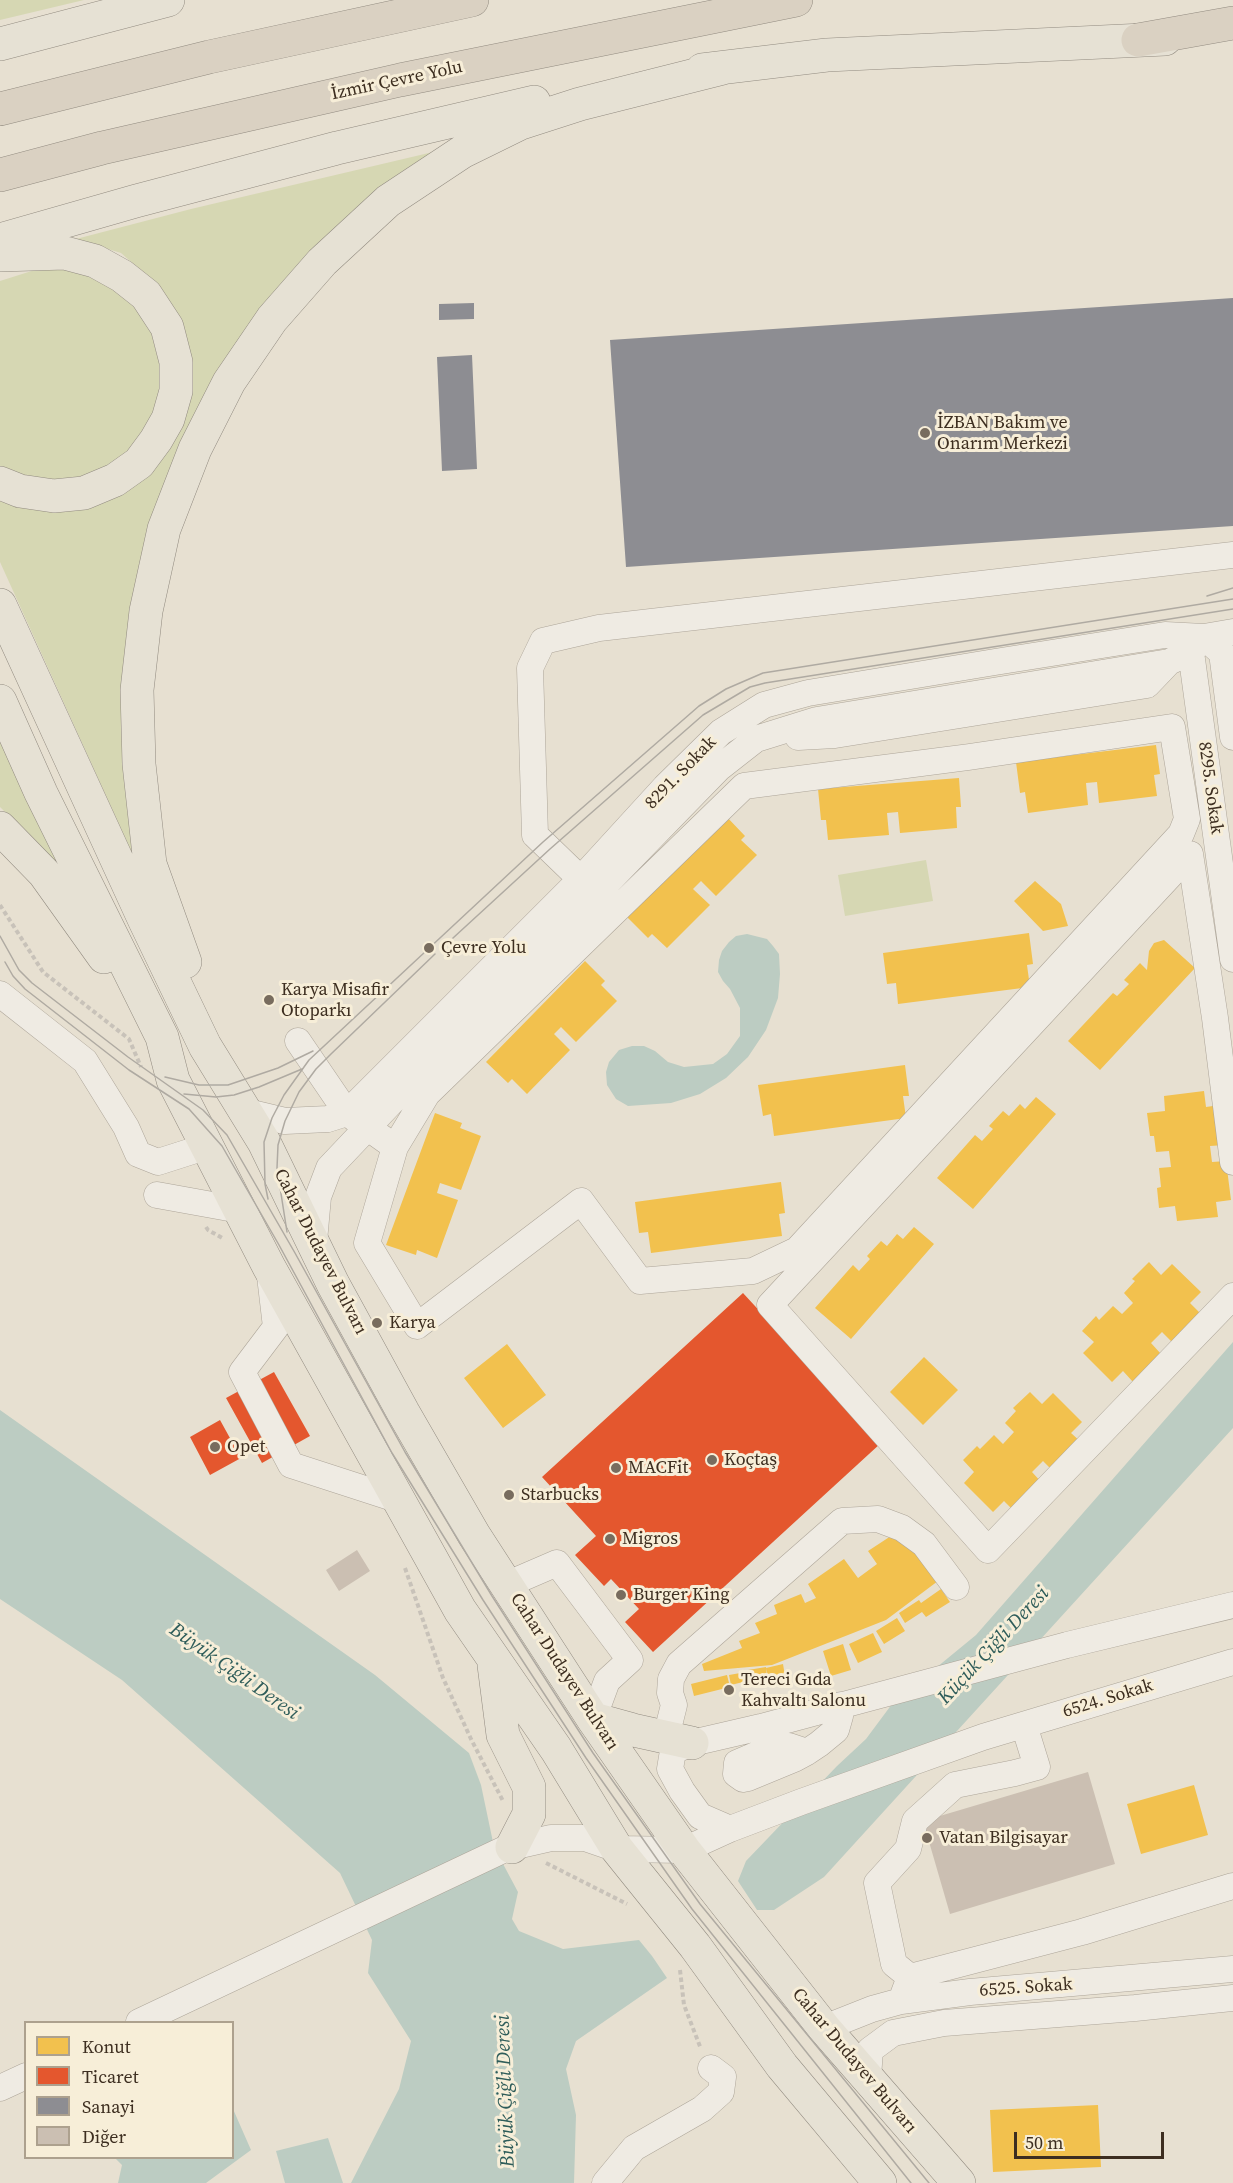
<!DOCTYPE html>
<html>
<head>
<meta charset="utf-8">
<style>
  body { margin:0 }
  #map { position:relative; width:1233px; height:2183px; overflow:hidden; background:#e7e0d1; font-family:"Source Serif 4",serif }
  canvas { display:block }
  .legend { position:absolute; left:24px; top:2021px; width:210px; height:138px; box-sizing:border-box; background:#f7eed8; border:2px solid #ada18e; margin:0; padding:8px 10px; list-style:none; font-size:18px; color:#3d2e20 }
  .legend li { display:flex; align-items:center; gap:12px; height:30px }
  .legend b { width:30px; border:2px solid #ada18e }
  .scale { position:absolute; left:1014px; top:2132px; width:150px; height:27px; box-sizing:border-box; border:3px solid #3d2e20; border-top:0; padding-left:8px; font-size:18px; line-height:21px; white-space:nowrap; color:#3d2e20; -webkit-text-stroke:4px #f7eed8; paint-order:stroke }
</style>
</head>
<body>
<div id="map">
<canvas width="1233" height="2183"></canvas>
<ul class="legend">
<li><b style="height:16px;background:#f2c14e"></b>Konut</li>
<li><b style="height:16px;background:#e4572e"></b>Ticaret</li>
<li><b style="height:16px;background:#8d8d92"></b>Sanayi</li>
<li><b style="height:16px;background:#cbbfb2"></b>Diğer</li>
</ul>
<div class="scale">50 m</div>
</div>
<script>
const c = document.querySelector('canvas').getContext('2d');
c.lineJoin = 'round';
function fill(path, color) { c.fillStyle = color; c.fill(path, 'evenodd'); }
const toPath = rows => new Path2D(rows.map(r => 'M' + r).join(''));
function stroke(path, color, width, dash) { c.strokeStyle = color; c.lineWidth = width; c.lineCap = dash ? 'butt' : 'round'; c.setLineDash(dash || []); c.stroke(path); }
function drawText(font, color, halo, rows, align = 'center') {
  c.font = font + ' "Source Serif 4",serif'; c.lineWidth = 6; c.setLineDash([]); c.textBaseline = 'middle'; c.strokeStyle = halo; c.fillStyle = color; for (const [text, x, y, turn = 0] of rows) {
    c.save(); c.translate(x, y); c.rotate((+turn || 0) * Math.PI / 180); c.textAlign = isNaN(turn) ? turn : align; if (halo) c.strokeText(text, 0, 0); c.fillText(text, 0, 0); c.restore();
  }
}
fill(toPath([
  [0,0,84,0,0,20],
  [433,152,392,179,169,473,135,860,0,562,0,501,19,506,168,448,156,284,121,253,76,239,191,209],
  [38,269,67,269,87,273,127,296,148,320,157,355,164,355,158,409,134,447,113,464,88,476,39,483,0,469,0,281],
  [0,737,61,867,0,807],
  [926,860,933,901,845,916,838,875]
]), '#d6d7b3');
fill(toPath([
  [747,934,767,939,773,946,779,954,780,974,778,998,766,1030,748,1057,726,1078,700,1094,671,1103,628,1106,616,1099,607,1085,606,1072,609,1062,619,1050,632,1046,644,1046,655,1051,668,1062,684,1067,713,1064,727,1054,740,1036,740,1008,730,989,723,981,718,972,719,960,722,951,729,942,736,936],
  [1233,1342,1233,1428,824,1877,774,1910,757,1910,738,1881,746,1861,837,1766,866,1739,892,1704,976,1635],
  [0,1410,375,1675,469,1753,481,1785,494,1847,518,1892,512,1919,519,1931,563,1949,639,1940,652,1956,667,1978,576,2041,566,2069,576,2115,574,2183,351,2183,399,2089,411,2041,368,1973,372,1940,340,1873,122,1680,0,1599],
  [233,2109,251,2150,206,2183,118,2183,122,2165,115,2158,232,2158],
  [328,2138,343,2183,285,2183,276,2151]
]), '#bcccc2');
fill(toPath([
  [1156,745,1160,774,1154,775,1157,796,1099,803,1097,782,1086,783,1088,805,1028,813,1025,792,1020,793,1016,762],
  [959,778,961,807,956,807,957,828,900,833,898,812,887,813,889,835,828,840,826,820,821,820,818,789],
  [725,815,745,836,741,840,757,855,716,896,701,881,693,889,710,905,667,948,652,934,648,938,626,916],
  [1035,881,1061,904,1068,926,1043,931,1014,901],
  [1029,933,1033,964,1027,965,1030,987,898,1004,896,983,887,984,883,953],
  [1164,940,1195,968,1100,1070,1068,1041,1113,993,1117,996,1129,984,1124,980,1140,963,1147,970,1149,951,1154,943],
  [585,961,605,981,601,985,617,1001,576,1042,561,1027,554,1034,570,1050,527,1094,512,1079,508,1083,486,1062],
  [905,1065,909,1096,903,1096,906,1118,774,1136,771,1114,763,1116,758,1085],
  [1204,1091,1206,1107,1220,1105,1225,1145,1210,1146,1212,1162,1226,1161,1231,1200,1216,1202,1218,1217,1177,1221,1175,1206,1159,1208,1157,1188,1161,1187,1159,1168,1171,1167,1169,1151,1156,1152,1154,1136,1150,1136,1147,1113,1165,1111,1164,1096],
  [1036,1097,1056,1114,973,1209,937,1178,975,1135,982,1141,993,1129,989,1126,1003,1111,1009,1116,1020,1104,1025,1109],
  [435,1113,462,1123,460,1128,481,1136,461,1190,440,1183,437,1193,458,1200,437,1258,417,1250,416,1255,386,1245],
  [781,1182,785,1213,779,1214,782,1236,651,1253,648,1232,639,1233,635,1202],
  [914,1227,934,1244,851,1339,815,1308,853,1265,859,1271,870,1259,867,1256,881,1241,887,1246,897,1234,903,1239],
  [1149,1262,1161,1275,1172,1264,1201,1292,1190,1303,1201,1314,1172,1342,1162,1332,1151,1343,1161,1354,1133,1382,1123,1371,1112,1382,1083,1353,1094,1342,1082,1331,1096,1316,1099,1320,1113,1306,1122,1314,1133,1303,1124,1293,1135,1281,1132,1279],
  [507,1344,546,1395,503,1428,464,1378],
  [924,1357,958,1390,923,1425,890,1392],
  [1030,1392,1042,1404,1053,1393,1082,1422,1071,1433,1082,1443,1053,1471,1043,1461,1032,1472,1042,1483,1014,1511,1004,1501,993,1512,964,1483,974,1472,963,1460,977,1446,980,1449,994,1435,1003,1444,1014,1432,1005,1423,1016,1411,1013,1408],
  [894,1534,905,1535,942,1578,886,1620,772,1665,704,1671,702,1664,742,1648,739,1641,760,1633,755,1623,777,1614,774,1605,801,1594,805,1603,816,1598,808,1584,844,1559,858,1578,877,1564,868,1551],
  [941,1589,950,1602,926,1617,922,1612,905,1623,899,1613,919,1600,921,1603],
  [897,1618,905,1631,884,1644,876,1631],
  [873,1633,882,1652,858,1663,849,1644],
  [843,1644,851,1670,831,1676,823,1651],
  [783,1664,785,1676,769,1680,766,1668],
  [766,1667,767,1677,750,1681,748,1670],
  [746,1672,747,1681,731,1685,729,1675],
  [727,1675,730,1687,694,1696,691,1684],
  [1194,1785,1208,1835,1141,1854,1127,1804],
  [1098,2105,1101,2167,993,2172,990,2110]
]), '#f2c14e');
fill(toPath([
  [743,1293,881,1443,653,1652,625,1622,639,1609,611,1579,604,1586,575,1555,596,1536,542,1477],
  [274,1372,310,1436,262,1463,226,1398],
  [220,1420,241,1458,210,1475,190,1437]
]), '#e4572e');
fill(toPath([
  [1233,298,1233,526,626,567,610,340],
  [474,303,474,319,439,320,439,304],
  [472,355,477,469,442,471,437,357]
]), '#8d8d92');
fill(toPath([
  [357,1550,370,1571,339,1591,326,1570],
  [1088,1772,1115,1864,950,1914,923,1821]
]), '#cbbfb2');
const minor = toPath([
  [1204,637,1222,653,1233,737],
  [1191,652,1233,959],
  [798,737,835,735,1147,685,1169,662],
  [592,890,535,835,530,668,543,641,599,628,1233,555],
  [0,994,85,1061,126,1127,138,1154,158,1162,208,1146],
  [298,1041,347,1113,395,1147,367,1243,417,1326,581,1201,640,1281,753,1271,797,1250,1181,834,1187,819,1172,727,969,757,744,786,427,1094,395,1147],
  [243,1111,285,1121,328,1119,347,1113,580,880,665,787,721,732,764,705,808,693,995,662,1165,635,1204,637,1233,632],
  [1233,1162,1215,1018,1190,854,770,1305,988,1550,1233,1296],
  [157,1195,240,1210],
  [314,1241,318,1197,329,1168,454,1036,569,922,719,768,756,739,817,720,1169,662,1191,652,1204,637],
  [270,1276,276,1327,242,1372,291,1465,399,1500],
  [506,1585,557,1563,630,1660,607,1681,593,1719],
  [666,1737,674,1705,670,1693,671,1679,679,1664,842,1521,878,1519,902,1528,924,1544,956,1587],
  [807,1752,789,1746,772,1748,737,1763,736,1774,743,1779,748,1778,794,1759,807,1752,819,1744,836,1730,840,1716,841,1705],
  [730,1829,700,1816,682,1791,670,1769,673,1751,692,1743,761,1727,1067,1645,1233,1605],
  [910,1977,894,1964,877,1883,908,1849,915,1821,955,1785,1015,1773,1037,1767,1024,1725],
  [901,2001,910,1977,1082,1932,1233,1886],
  [139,2022,507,1848,551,1838,585,1838,617,1849,684,1850,730,1829,801,1802,983,1737,1233,1662],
  [824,2028,872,2009,901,2001,970,1992,1233,1969],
  [868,2077,870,2050,893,2033,944,2023,1135,2008,1233,1998],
  [0,2088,26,2076],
  [605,2183,634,2148,702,2109,721,2092,723,2077,711,2068]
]);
const major = toPath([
  [0,44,168,0],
  [702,70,827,55,1165,39],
  [0,240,136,201,337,148,534,102],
  [0,255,65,253,95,261,122,276,146,295,167,327,176,362,176,391,168,419,156,440,139,463,115,480,84,493,54,496,20,491,0,483],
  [0,605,144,919,205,1046,264,1142,333,1284,403,1412,474,1535,593,1719,684,1850,824,2028,959,2183],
  [0,701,41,793,162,1037,173,1080,269,1267,460,1610,556,1749,617,1849,695,1946,782,2066,880,2183],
  [0,828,44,873,104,957],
  [185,962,150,864,139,764,137,690,146,611,164,529,195,449,229,382,272,319,322,262,388,201,462,152,521,123,580,104,723,68],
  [494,1665,503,1735,529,1787,529,1814,512,1847],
  [593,1719,633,1730,692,1743]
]);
const highway = toPath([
  [1138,40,1233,23],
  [0,109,209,57,472,0],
  [0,175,102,148,400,80,796,0]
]);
stroke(minor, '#ada599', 27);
stroke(major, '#928b80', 34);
stroke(highway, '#928b80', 34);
stroke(toPath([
  [0,905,43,972,129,1039,141,1067],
  [206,1227,208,1230,224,1239],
  [405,1568,443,1678,471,1739,503,1801],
  [546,1863,627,1904],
  [680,1970,684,2005,701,2049]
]), '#c8c2b9', 4, [4.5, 3]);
stroke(minor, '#efebe3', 26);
stroke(major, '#e6e1d4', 33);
stroke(highway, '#dad1c2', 33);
stroke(toPath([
  [1207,596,1233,588],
  [0,936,19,970,32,983,128,1057,203,1110,227,1135,295,1253,405,1452,492,1596,593,1753,700,1904,929,2183],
  [453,938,550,849,703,715,750,687,765,683,1233,609],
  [5,962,13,976,25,989,129,1070,189,1109,222,1146,279,1245,392,1453,483,1600,586,1758,692,1909,911,2183],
  [165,1077,199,1085,228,1085,278,1068,313,1051],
  [184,1094,216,1097,234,1095,259,1087,302,1069],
  [268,1199,265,1184,264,1142,272,1118,284,1095,309,1060,543,842,699,706,726,689,763,673,1233,599],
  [287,1232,277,1168,278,1145,285,1121,299,1092,316,1069,331,1054,435,954]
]), '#afaaa2', 1.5);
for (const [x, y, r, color] of [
  [925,433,6,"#786c5e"],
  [429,948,6,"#786c5e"],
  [269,1000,6,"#786c5e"],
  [377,1323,6,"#786c5e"],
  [215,1447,6,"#786c5e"],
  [712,1460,6,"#786c5e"],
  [616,1468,6,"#786c5e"],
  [509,1495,6,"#786c5e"],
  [610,1539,6,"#786c5e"],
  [621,1595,6,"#786c5e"],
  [729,1690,6,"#786c5e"],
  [927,1838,6,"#786c5e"]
]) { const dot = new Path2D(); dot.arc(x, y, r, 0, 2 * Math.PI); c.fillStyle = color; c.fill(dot); stroke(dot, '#f7eed8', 2); }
drawText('18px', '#3d2e20', '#f7eed8', [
  ["İzmir Çevre Yolu",397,81,-12],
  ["8291. Sokak",681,773,-46],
  ["8295. Sokak",1210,788,82],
  ["Cahar Dudayev Bulvarı",320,1252,63],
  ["Cahar Dudayev Bulvarı",564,1672,57],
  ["6524. Sokak",1108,1699,-17],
  ["6525. Sokak",1026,1988,-4],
  ["Cahar Dudayev Bulvarı",854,2061,50]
]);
drawText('18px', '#3d2e20', '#f7eed8', [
  ["İZBAN Bakım ve",937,423],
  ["Onarım Merkezi",937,444],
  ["Çevre Yolu",441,948],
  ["Karya Misafir",281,990],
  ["Otoparkı",281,1011],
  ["Karya",389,1323],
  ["Opet",227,1447],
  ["Koçtaş",724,1460],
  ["MACFit",628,1468],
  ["Starbucks",521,1495],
  ["Migros",622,1539],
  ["Burger King",633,1595],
  ["Tereci Gıda",741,1680],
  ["Kahvaltı Salonu",741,1701],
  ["Vatan Bilgisayar",939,1838]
], 'left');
drawText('italic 20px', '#2f5d5a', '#f7eed8', [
  ["Küçük Çiğli Deresi",994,1646,-47],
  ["Büyük Çiğli Deresi",234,1672,35],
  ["Büyük Çiğli Deresi",506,2091,-92]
]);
</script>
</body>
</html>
